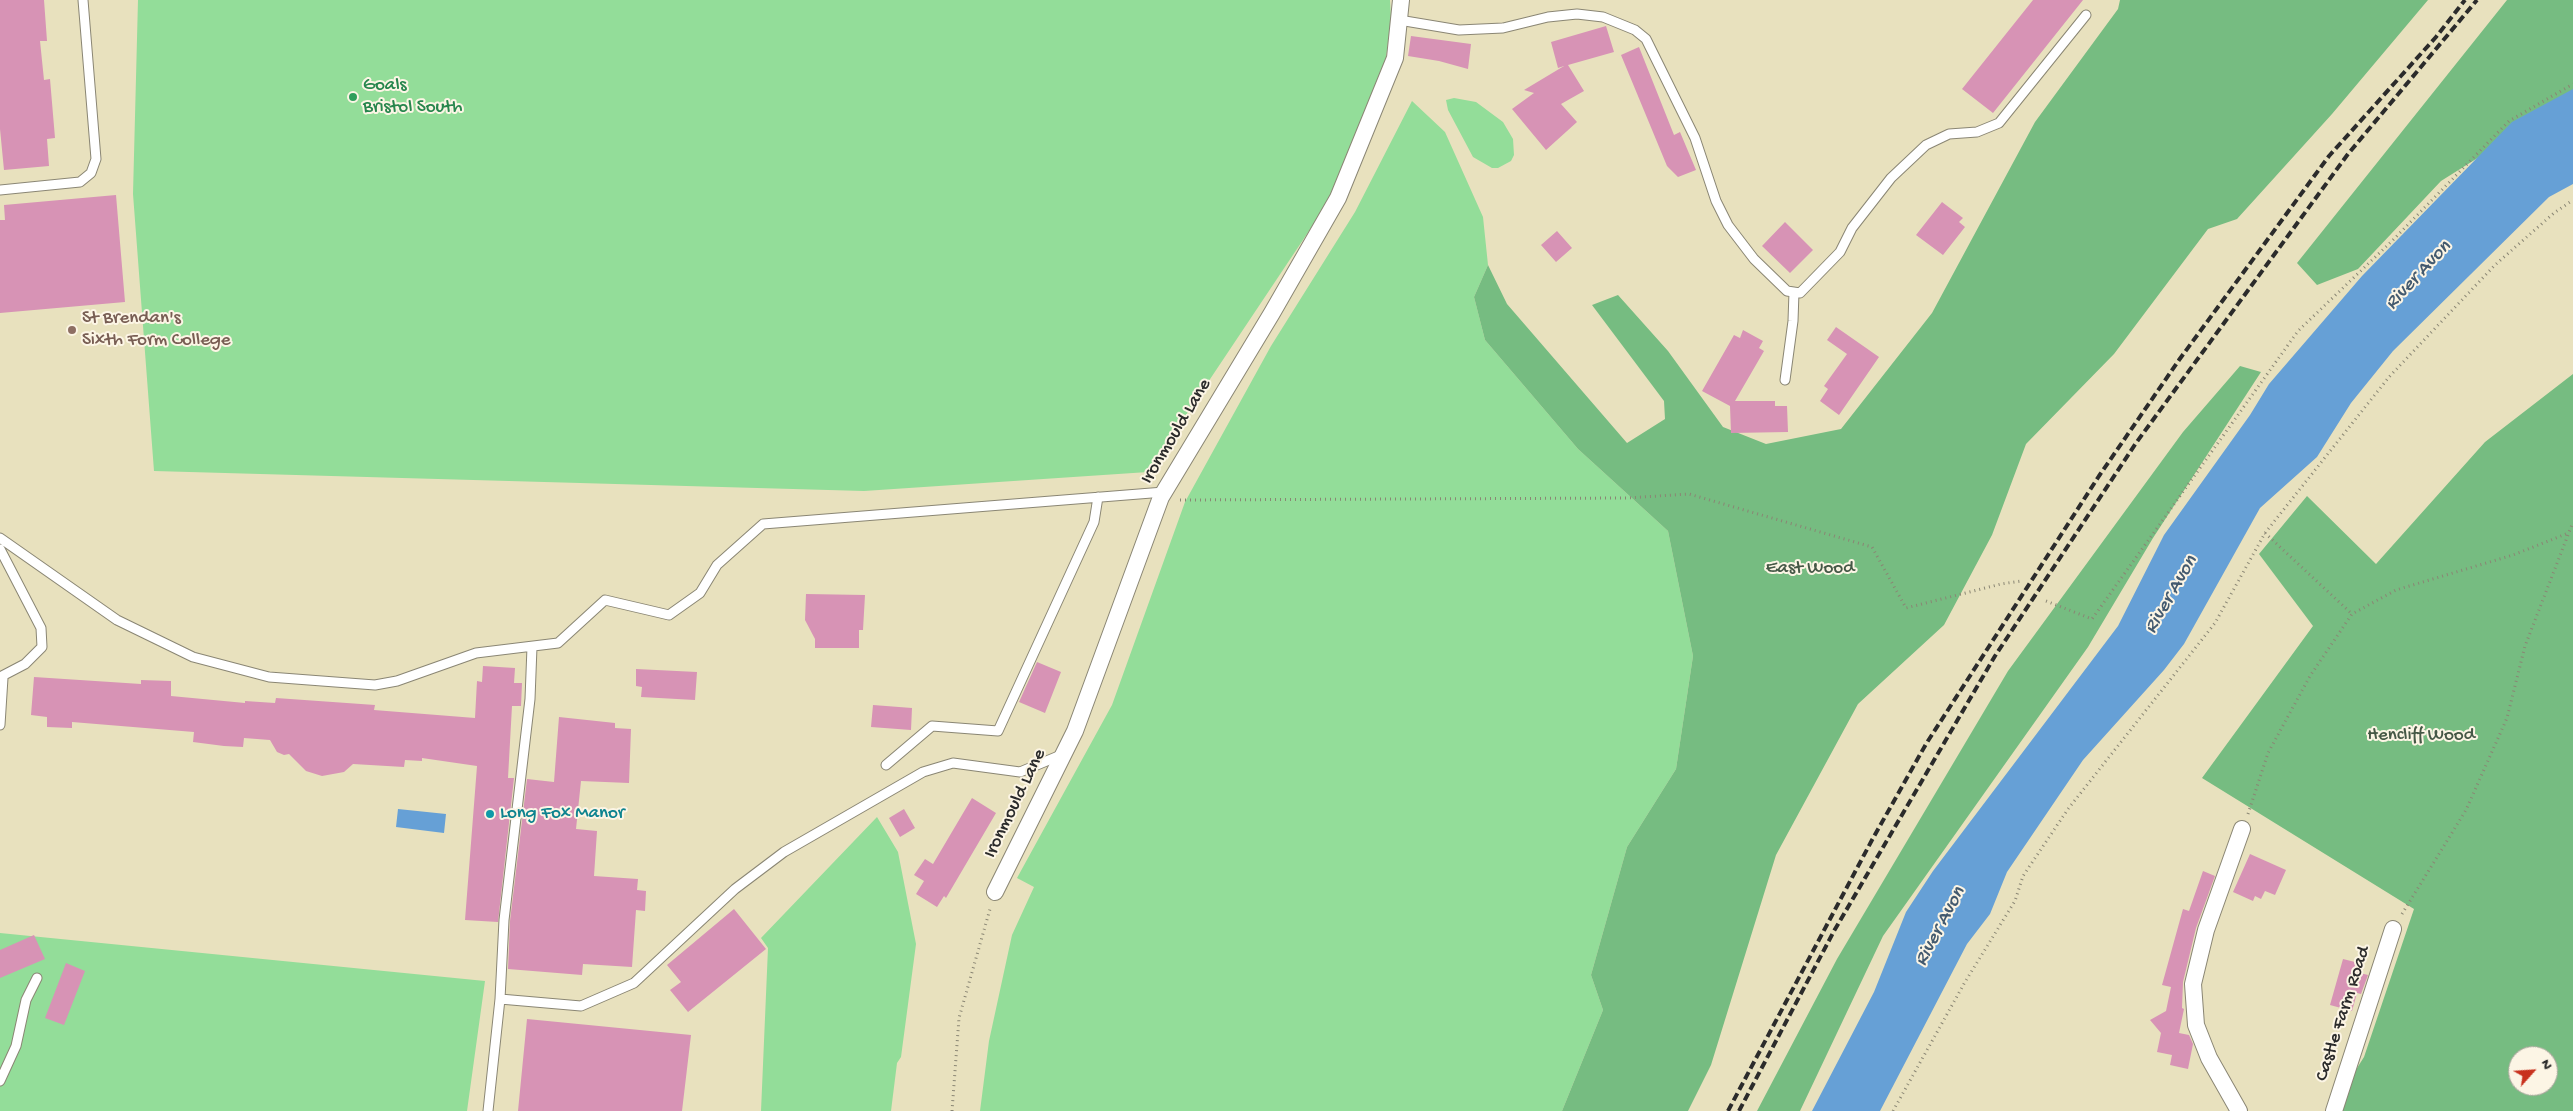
<!DOCTYPE html>
<html>
<head>
<meta charset="utf-8">
<style>
  body { margin:0 }
  #map { position:relative; width:2573px; height:1111px; overflow:hidden; background:#e8e1be; font-family:"Gochi Hand",sans-serif }
  canvas { display:block }
  .north { position:absolute; left:2508px; top:1046px; width:50px; height:50px; box-sizing:border-box; background:#fcf5e5; border:1px solid #a8a49b; border-radius:50%; rotate:64deg; font-size:14px; font-weight:700; line-height:20px; text-align:center; color:#2b2b2b }
  .north::after { content:''; display:block; margin:auto; width:18px; height:22px; background:#c8321e; clip-path:polygon(50% 0,100% 100%,50% 72%,0 100%) }
</style>
</head>
<body>
<div id="map">
<canvas width="2573" height="1111"></canvas>
<div class="north">N</div>
</div>
<script>
const c = document.querySelector('canvas').getContext('2d');
c.lineJoin = 'round';
function fill(path, color) { c.fillStyle = color; c.fill(path, 'evenodd'); }
const toPath = rows => new Path2D(rows.map(r => 'M' + r).join(''));
function stroke(path, color, width, dash) { c.strokeStyle = color; c.lineWidth = width; c.lineCap = dash ? 'butt' : 'round'; c.setLineDash(dash || []); c.stroke(path); }
function drawText(font, color, halo, rows, align = 'center') {
  c.font = font + ' "Gochi Hand",sans-serif'; c.lineWidth = 4; c.setLineDash([]); c.textBaseline = 'middle'; c.strokeStyle = halo; c.fillStyle = color; for (const [text, x, y, turn = 0] of rows) {
    c.save(); c.translate(x, y); c.rotate((+turn || 0) * Math.PI / 180); c.textAlign = isNaN(turn) ? turn : align; if (halo) c.strokeText(text, 0, 0); c.fillText(text, 0, 0); c.restore();
  }
}
fill(toPath([
  [138,0,1390,0,1391,19,1386,58,1331,198,1148,472,864,491,154,471,133,194],
  [1454,98,1476,102,1503,122,1513,139,1514,155,1511,161,1498,168,1492,168,1473,157,1448,110,1446,100],
  [1412,101,1445,132,1483,217,1488,265,1474,297,1485,340,1578,449,1668,531,1693,656,1676,769,1627,847,1591,975,1603,1010,1562,1111,980,1111,989,1041,1012,935,1034,887,1017,878,1112,705,1185,502,1271,346,1355,212],
  [877,817,898,852,916,944,901,1057,897,1063,891,1111,761,1111,768,948,761,938],
  [0,933,485,981,467,1111,0,1111]
]), '#93dd99');
fill(toPath([
  [2120,0,2428,0,2332,114,2237,219,2208,229,2114,354,2026,444,1992,535,1944,625,1858,704,1776,855,1711,1065,1688,1111,1562,1111,1603,1010,1591,975,1627,847,1676,769,1693,656,1668,531,1578,449,1485,340,1474,297,1488,265,1507,304,1627,443,1665,419,1664,401,1592,305,1618,295,1668,351,1723,427,1766,444,1841,429,1932,313,2035,122,2118,9],
  [2507,0,2573,0,2573,98,2441,181,2358,269,2317,285,2297,263],
  [2240,366,2261,372,2153,538,2088,647,1883,936,1800,1111,1757,1111,1837,959,2008,671,2183,432],
  [2573,374,2573,1111,2330,1111,2364,1057,2414,909,2202,778,2313,626,2259,554,2307,496,2376,564,2485,442],
  [2518,1056,2548,1056,2548,1086,2518,1086]
]), '#76bc81');
fill(toPath([
  [2573,89,2573,184,2549,197,2393,351,2351,403,2317,457,2260,508,2184,644,2164,670,2083,760,2007,872,1990,914,1967,944,1880,1111,1812,1111,1874,992,1906,912,1933,871,2118,626,2164,535,2250,415,2269,384,2362,276,2512,122],
  [398,809,446,814,444,833,396,827]
]), '#66a0d6');
fill(toPath([
  [0,0,44,0,47,41,40,41,44,80,50,79,55,138,47,139,49,166,4,170,0,129],
  [2033,0,2083,0,1993,113,1962,89],
  [1606,26,1614,52,1568,65,1584,91,1561,104,1577,122,1546,150,1512,109,1534,93,1524,90,1564,66,1558,68,1551,42],
  [1411,36,1471,44,1468,69,1439,61,1408,56],
  [1639,47,1674,135,1680,132,1696,170,1678,177,1667,166,1621,55],
  [116,195,125,302,0,313,0,220,5,220,4,205],
  [1942,202,1963,218,1959,222,1965,227,1943,255,1916,235],
  [1785,222,1813,250,1790,273,1762,246],
  [1557,231,1572,248,1556,262,1541,245],
  [1836,327,1879,357,1839,415,1820,401,1828,389,1824,386,1847,354,1827,340],
  [1743,330,1763,341,1759,348,1764,351,1735,401,1775,401,1775,406,1787,406,1788,432,1731,433,1730,406,1702,391,1734,335,1740,338],
  [806,594,865,595,863,630,859,630,859,648,815,648,815,639,805,620],
  [1037,662,1061,672,1045,713,1019,702],
  [483,666,515,668,514,683,522,683,521,706,512,706,508,778,514,778,498,922,465,920,477,766,422,758,422,761,405,760,404,767,353,764,344,772,322,776,306,771,289,754,284,755,277,752,270,740,244,738,243,747,224,746,193,742,194,732,72,722,72,728,47,727,47,717,31,715,34,677,141,684,141,680,171,681,171,696,245,703,245,701,275,703,276,698,375,705,374,710,475,718,477,681,482,682],
  [636,669,697,672,695,700,641,697,642,687,636,686],
  [873,705,912,708,911,730,871,727],
  [559,717,615,723,615,728,631,729,629,783,581,781,576,829,597,831,594,876,638,879,637,890,646,891,645,911,636,910,632,967,583,964,582,975,508,969,510,921,527,779,554,782],
  [972,798,996,813,946,898,944,896,937,907,916,894,924,881,914,875,925,859,933,864],
  [904,809,915,828,900,837,889,818],
  [2250,854,2286,870,2275,895,2265,891,2261,899,2255,896,2253,901,2233,892],
  [2203,871,2215,876,2196,928,2183,982,2182,1008,2184,1009,2179,1033,2189,1035,2193,1044,2188,1069,2170,1065,2172,1055,2157,1052,2161,1033,2150,1020,2166,1011,2171,987,2162,985,2183,909,2189,911],
  [734,909,766,949,688,1012,670,990,681,982,667,965],
  [34,935,45,959,0,978,0,950],
  [2343,959,2363,964,2360,973,2368,975,2361,994,2357,993,2352,1011,2330,1005],
  [66,963,85,971,64,1025,45,1018],
  [527,1019,691,1035,682,1111,518,1111]
]), '#d793b5');
const service = toPath([
  [1399,20,1459,30,1503,28,1548,17,1577,14,1603,17,1635,30,1646,39,1695,138,1716,201,1728,225,1754,259,1787,291,1800,293,1840,252,1852,228,1891,178,1926,145,1949,134,1977,132,1999,123,2086,15],
  [0,190,80,182,91,173,96,159,83,0],
  [1785,380,1793,321,1794,292],
  [0,538,117,620,193,657,269,677,375,685,397,681,476,653,558,643,605,600,669,615,700,593,717,565,763,524,1164,492],
  [0,549,41,628,42,647,25,664,0,677],
  [0,725,3,678],
  [886,765,932,726,998,731,1094,522,1098,497],
  [500,999,504,920,530,699,532,647],
  [0,1081,16,1046,26,1000,37,978],
  [488,1111,500,999,581,1006,634,983,735,889,784,852,923,772,953,763,1020,772,1061,755]
]);
const minor = toPath([
  [995,892,1075,731,1161,497,1272,313,1338,198,1395,58,1401,0],
  [2239,1111,2209,1058,2196,1025,2193,984,2206,930,2242,829],
  [2334,1111,2393,929]
]);
stroke(service, '#8a8674', 11);
stroke(minor, '#8a8674', 18);
stroke(toPath([
  [1180,500,1627,498,1689,494,1872,547,1906,608,2001,584,2021,581],
  [2265,533,2352,614],
  [2046,601,2092,619,2298,331,2393,240,2509,121,2573,84],
  [2248,814,2268,753,2310,676,2352,614,2396,590,2513,555,2566,534],
  [2402,914,2466,810,2507,718,2525,646,2573,522],
  [952,1111,959,1018,990,909],
  [1893,1111,1965,982,2015,901,2023,876,2068,809,2215,623,2265,533,2389,377,2495,265,2554,213,2573,200]
]), '#8a8674', 3, [1, 4]);
stroke(service, '#fff', 9);
stroke(minor, '#fff', 16);
stroke(toPath([
  [1728,1111,1872,840,1926,744,2099,476,2179,360,2329,156,2436,37,2465,0],
  [1739,1111,1834,931,1995,656,2136,443,2348,154,2477,0]
]), '#2b2b2b', 4, [8, 4]);
for (const [x, y, r, color] of [
  [353,97,5,"#2e9e5b"],
  [72,330,5,"#8d6e63"],
  [490,814,5,"#0f9aa8"]
]) { const dot = new Path2D(); dot.arc(x, y, r, 0, 2 * Math.PI); c.fillStyle = color; c.fill(dot); stroke(dot, '#fcf5e5', 2); }
drawText('19px', '#27864d', '#fcf5e5', [
  ["Goals",363,86],
  ["Bristol South",363,108]
], 'left');
drawText('19px', '#785e54', '#fcf5e5', [
  ["St Brendan's",82,319],
  ["Sixth Form College",82,341]
], 'left');
drawText('19px', '#2b2b2b', '#fcf5e5', [
  ["Ironmould Lane",1177,432,-59],
  ["Ironmould Lane",1016,804,-64],
  ["Castle Farm Road",2344,1014,-72]
]);
drawText('19px', '#455846', '#fcf5e5', [
  ["East Wood",1810,569],
  ["Hencliff Wood",2421,736]
]);
drawText('19px', '#0d838f', '#fcf5e5', [
  ["Long Fox Manor",500,814]
], 'left');
drawText('italic 20px', '#435a6f', '#fcf5e5', [
  ["River Avon",2419,276,-47],
  ["River Avon",2172,595,-60],
  ["River Avon",1941,927,-62]
]);
</script>
</body>
</html>
